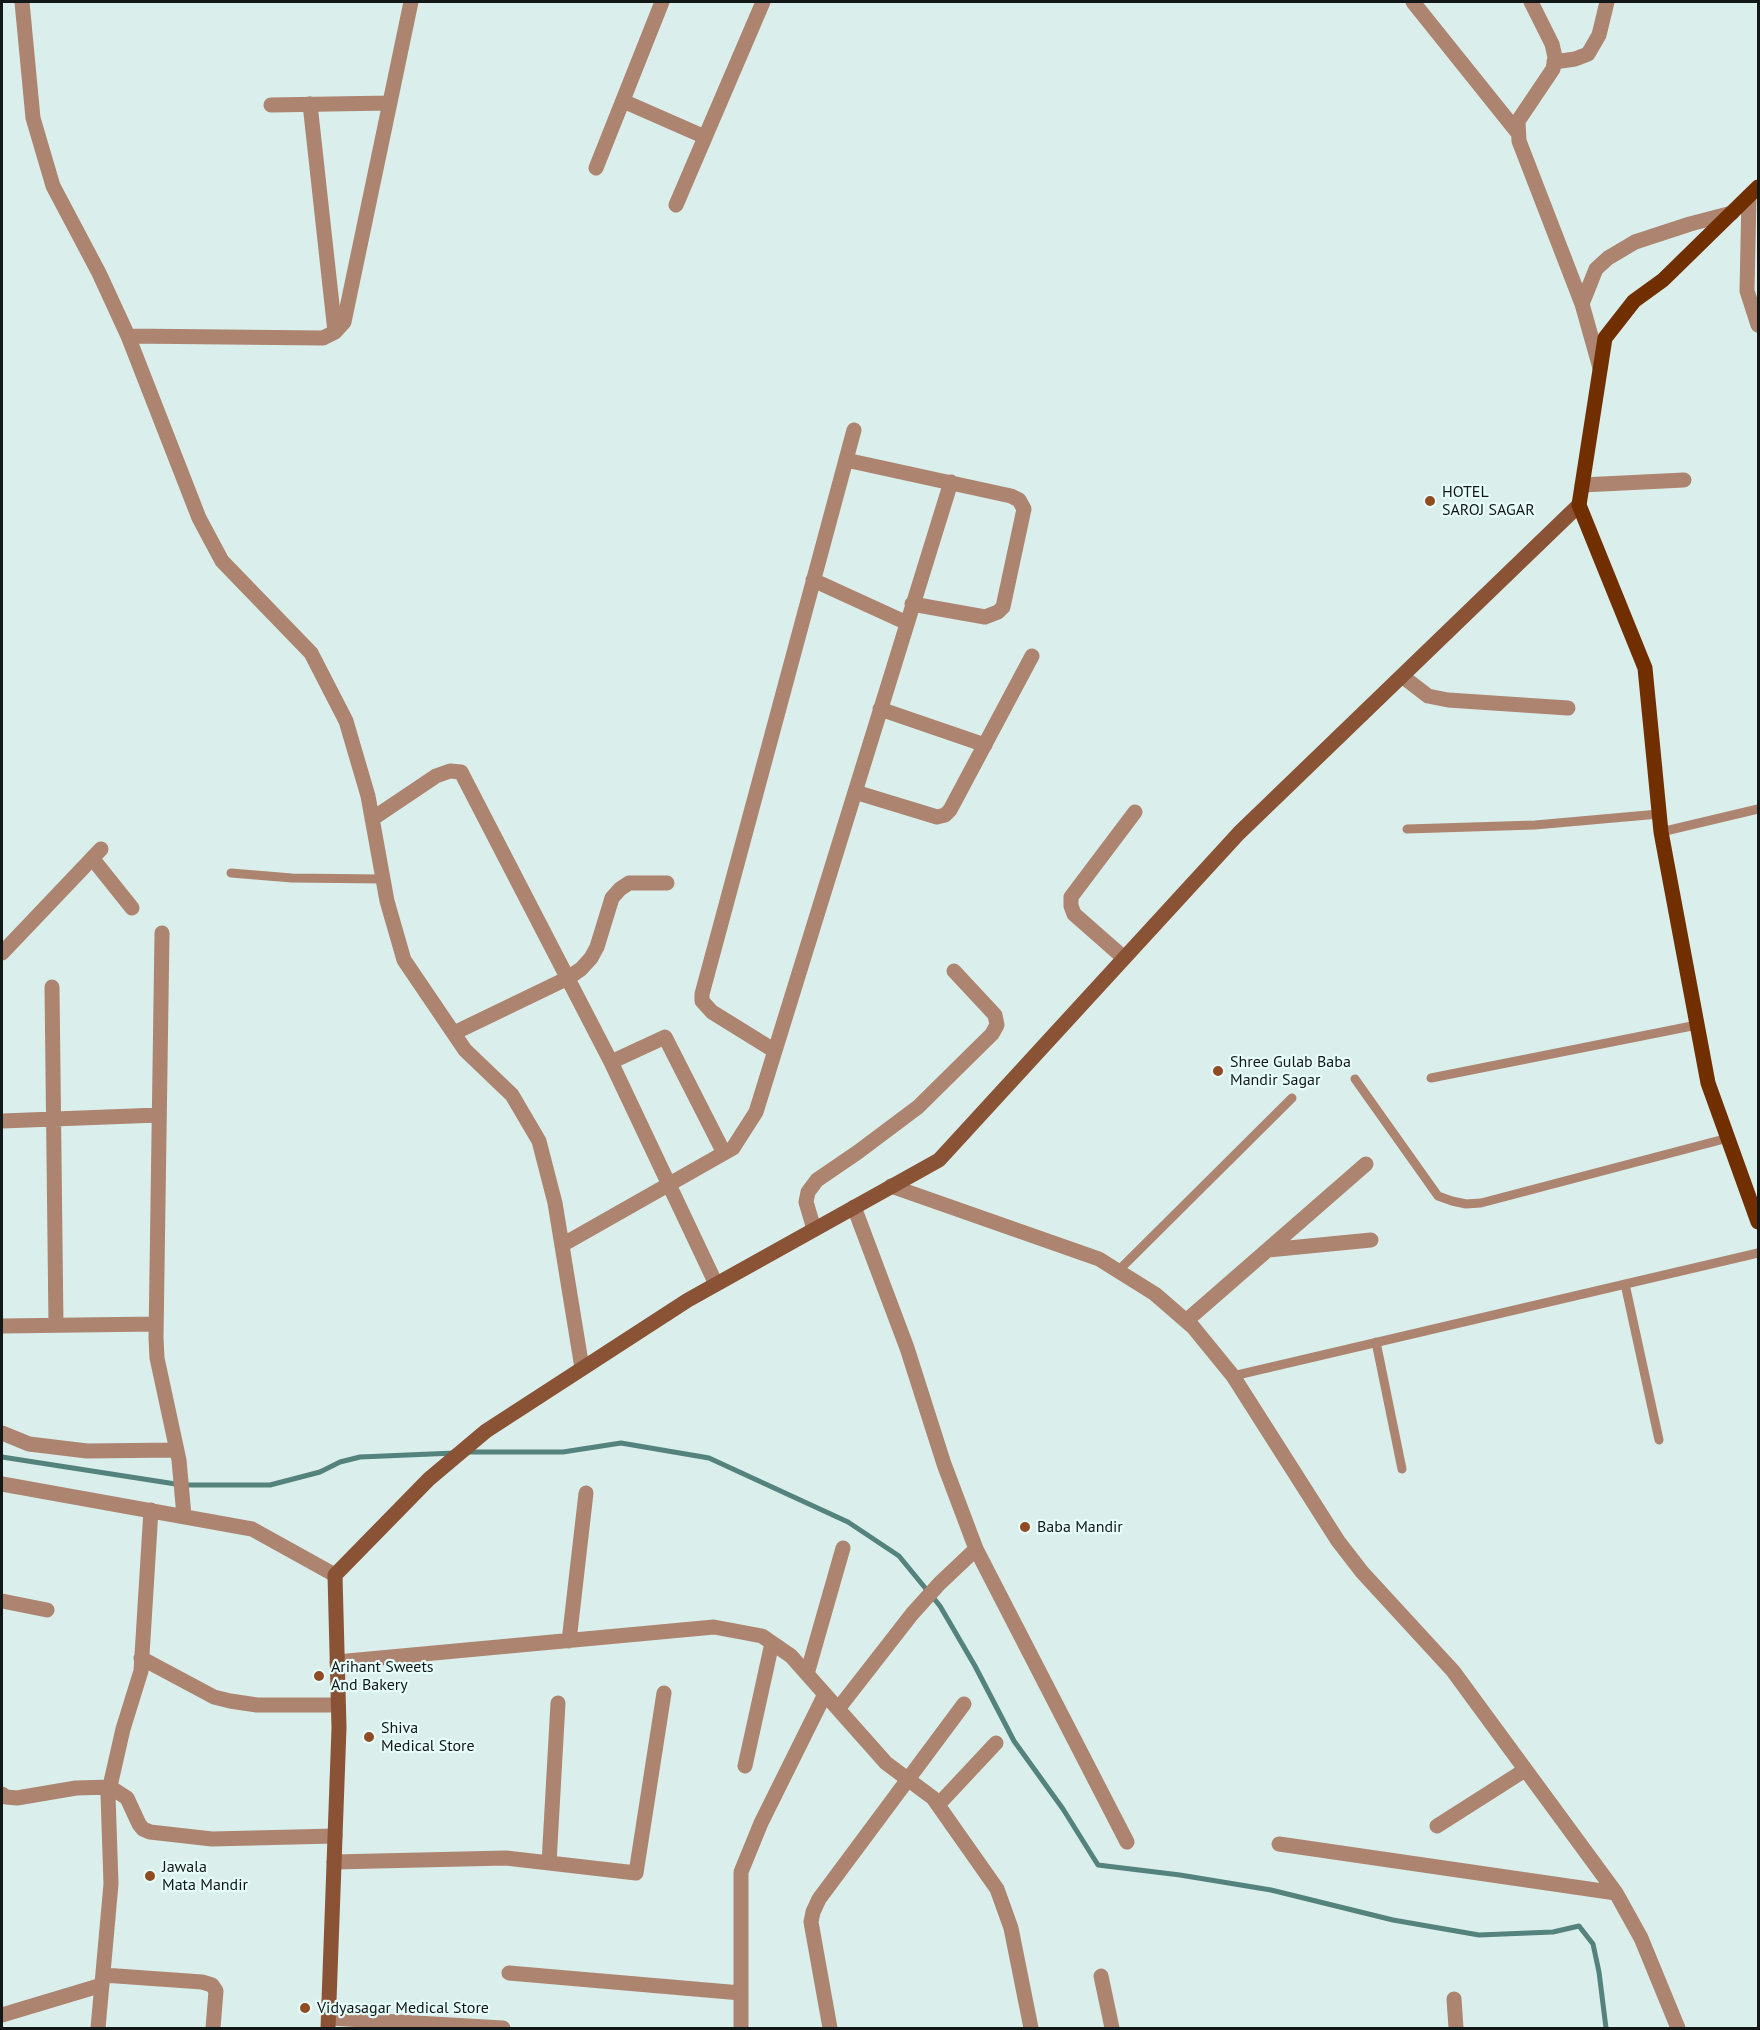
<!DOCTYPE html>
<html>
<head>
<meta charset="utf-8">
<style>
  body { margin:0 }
  #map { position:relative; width:1760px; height:2030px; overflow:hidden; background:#daefec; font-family:"PT Sans",sans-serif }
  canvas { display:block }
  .frame { position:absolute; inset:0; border:3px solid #111817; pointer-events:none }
</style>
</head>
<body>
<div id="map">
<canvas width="1760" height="2030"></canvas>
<div class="frame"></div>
</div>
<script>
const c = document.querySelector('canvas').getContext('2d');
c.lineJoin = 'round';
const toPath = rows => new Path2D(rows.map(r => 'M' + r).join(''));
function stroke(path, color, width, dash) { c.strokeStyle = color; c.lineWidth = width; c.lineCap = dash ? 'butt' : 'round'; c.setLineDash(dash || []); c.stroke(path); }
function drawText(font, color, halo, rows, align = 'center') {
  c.font = font + ' "PT Sans",sans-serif'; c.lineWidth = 4.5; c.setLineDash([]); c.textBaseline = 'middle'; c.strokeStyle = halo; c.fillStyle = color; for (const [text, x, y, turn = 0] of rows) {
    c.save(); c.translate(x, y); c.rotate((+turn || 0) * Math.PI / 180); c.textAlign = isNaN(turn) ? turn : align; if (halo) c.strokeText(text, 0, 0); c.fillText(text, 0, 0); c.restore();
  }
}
stroke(toPath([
  [467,1452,563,1452,621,1443,709,1458,848,1522,899,1556,940,1606,975,1666,1014,1741,1063,1809,1098,1865,1180,1875,1271,1890,1393,1920,1479,1935,1553,1932,1579,1926,1593,1944,1599,1972,1606,2028],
  [2,1457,182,1485,270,1485,320,1472,340,1462,360,1457,455,1453]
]), '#54827c', 5);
stroke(toPath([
  [1407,829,1535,825,1659,814],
  [1661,832,1758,809],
  [231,873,292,878,383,879],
  [1431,1078,1697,1025],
  [1355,1079,1438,1196,1452,1201,1466,1204,1481,1203,1728,1138],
  [1118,1271,1292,1098],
  [1625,1284,1659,1440],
  [1376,1342,1402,1469],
  [1233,1376,1758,1253]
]), '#ac8470', 9);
stroke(toPath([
  [22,2,33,118,53,186,99,273,128,336,199,518,222,561,311,653,346,721,368,796,387,901,404,960,465,1050,512,1095,539,1141,555,1203,582,1368],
  [1413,2,1518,133],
  [1531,2,1552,44,1555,57,1553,69,1518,121,1519,141,1582,304],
  [1554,62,1575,59,1588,54,1599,35,1607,2],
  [623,101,705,137],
  [310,104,335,332],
  [271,105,390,103],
  [596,168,662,2],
  [1749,196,1747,291,1758,325],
  [676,205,763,2],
  [128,336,323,338,335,332,344,322,411,2],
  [1600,368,1582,304,1596,269,1608,258,1635,242,1690,224,1732,213],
  [846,460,1011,496,1019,500,1024,509,1003,607,998,612,985,617,912,604],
  [1582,485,1684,480],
  [813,580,907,623],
  [1402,676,1428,696,1448,700,1568,708],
  [880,709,985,745],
  [855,792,937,817,945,815,950,810,1032,656],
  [372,819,436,776,450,771,461,772,611,1062,665,1037,724,1153],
  [92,858,132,908],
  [162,933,156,1338,157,1358,179,1460,184,1516],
  [2,953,101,849],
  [1124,958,1074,914,1071,906,1071,897,1135,812],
  [52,987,56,1325],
  [454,1033,568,978,581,969,591,958,597,947,612,898,620,889,629,883,667,883],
  [775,1051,712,1012,702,1001,702,994,854,430],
  [611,1062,716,1284],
  [2,1121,159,1115],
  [891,1186,1099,1259,1155,1294,1193,1327,1233,1376,1338,1541,1362,1572,1453,1671,1616,1893,1641,1938,1678,2028],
  [854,1207,907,1348,944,1464,976,1549,1127,1842],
  [814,1229,806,1202,808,1192,817,1180,858,1152,918,1107,992,1034,997,1025,995,1015,954,971],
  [562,1245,733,1148,756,1112,951,482],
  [1268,1250,1371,1240],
  [1186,1321,1366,1164],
  [2,1326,156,1324],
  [2,1433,29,1444,87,1451,177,1450],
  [2,1484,252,1529,335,1575],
  [2,1601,47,1610],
  [569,1641,586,1493],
  [141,1658,214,1697,230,1701,257,1705,338,1705],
  [337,1662,714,1627,762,1636,791,1656,886,1763,933,1798,997,1889,1011,1928,1031,2028],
  [807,1674,843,1548],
  [838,1709,912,1614,939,1584,976,1549],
  [745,1766,772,1643],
  [2,1794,6,1797,17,1798,76,1788,110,1787,127,1798,139,1824,143,1829,150,1832,212,1839,335,1836],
  [938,1805,996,1743],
  [1437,1826,1525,1770],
  [1279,1844,1616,1893],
  [334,1862,506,1858,636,1873,664,1693],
  [549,1863,558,1703],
  [509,1973,741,1993],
  [103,1975,202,1982,212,1985,216,1991,213,2028],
  [1101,1976,1112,2028],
  [1454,1999,1456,2028],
  [2,2015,102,1985],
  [329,2018,503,2028],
  [98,2028,111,1884,108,1795,123,1729,141,1671,151,1510],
  [741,2028,741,1872,761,1823,825,1694],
  [830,2028,811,1922,813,1912,819,1899,964,1704]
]), '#ac8470', 15);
stroke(toPath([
  [328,2028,339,1728,335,1575,429,1479,486,1431,688,1300,939,1160,1239,833,1579,505]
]), '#8a5335', 15);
stroke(toPath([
  [1758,187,1663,280,1634,301,1605,338,1579,505,1645,668,1661,832,1708,1083,1758,1222]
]), '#712f00', 15);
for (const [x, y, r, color] of [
  [1430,501,6,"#914b23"],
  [1218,1071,6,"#914b23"],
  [1025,1527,6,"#914b23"],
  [319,1676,6,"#914b23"],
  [369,1737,6,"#914b23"],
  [150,1876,6,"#914b23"],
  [305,2008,6,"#914b23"]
]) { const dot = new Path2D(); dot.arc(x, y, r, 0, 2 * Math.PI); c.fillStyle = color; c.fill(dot); stroke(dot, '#e7fdf9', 2); }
drawText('16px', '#111817', '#e7fdf9', [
  ["HOTEL",1442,492],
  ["SAROJ SAGAR",1442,510],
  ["Shree Gulab Baba",1230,1062],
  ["Mandir Sagar",1230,1080],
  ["Baba Mandir",1037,1527],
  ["Arihant Sweets",331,1667],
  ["And Bakery",331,1685],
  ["Shiva",381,1728],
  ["Medical Store",381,1746],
  ["Jawala",162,1867],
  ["Mata Mandir",162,1885],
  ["Vidyasagar Medical Store",317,2008]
], 'left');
</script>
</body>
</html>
